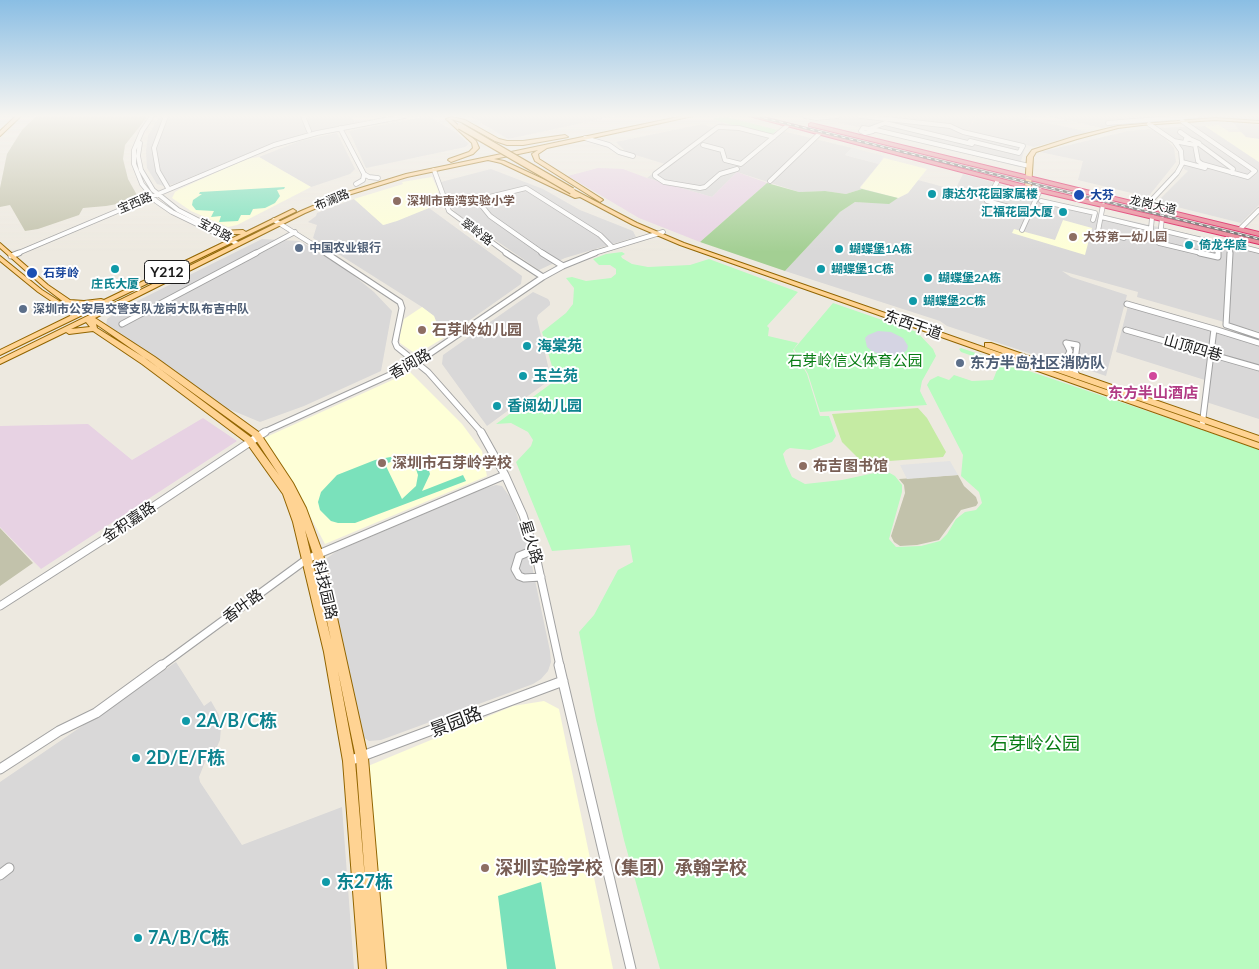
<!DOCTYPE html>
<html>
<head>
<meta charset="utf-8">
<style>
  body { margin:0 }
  canvas { display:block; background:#ede9e0 }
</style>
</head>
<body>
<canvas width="1259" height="969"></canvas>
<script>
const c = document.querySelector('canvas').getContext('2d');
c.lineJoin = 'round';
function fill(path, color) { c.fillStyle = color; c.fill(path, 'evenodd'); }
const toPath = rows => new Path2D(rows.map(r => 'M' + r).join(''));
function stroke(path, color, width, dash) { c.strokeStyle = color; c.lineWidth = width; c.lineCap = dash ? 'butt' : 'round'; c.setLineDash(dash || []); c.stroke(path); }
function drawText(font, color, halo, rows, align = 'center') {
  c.font = font + ' Lato,"Noto Sans SC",sans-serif'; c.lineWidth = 4; c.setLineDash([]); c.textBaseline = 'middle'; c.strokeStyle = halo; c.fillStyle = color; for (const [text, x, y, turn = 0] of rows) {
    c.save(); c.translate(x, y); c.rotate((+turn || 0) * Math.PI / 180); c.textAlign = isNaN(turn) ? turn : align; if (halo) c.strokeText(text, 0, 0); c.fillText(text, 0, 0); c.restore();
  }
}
fill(toPath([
  [159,116,350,116,356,124,269,145,174,184,164,186,157,184,147,168,146,151,148,136],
  [470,116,615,116,508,139],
  [803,116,975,116,967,133,976,116,1027,116,1026,118,1088,132,1034,147,1026,145,1019,167,864,128],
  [1047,116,1259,116,1259,120,1212,118,1120,124,1102,128],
  [423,117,430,117,457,133,469,144,465,147,366,168,349,131],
  [721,122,777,136,782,131,852,148,845,155,879,164,860,187,862,189,846,194,825,191,799,192,737,172,712,197,647,178,665,164,626,152,616,142,703,124,713,128],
  [1232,122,1259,125,1259,139,1246,138],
  [1205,126,1259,162,1259,205,1241,223,1157,202,1188,171,1184,169,1182,150,1179,143,1159,128],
  [1152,129,1165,138,1174,148,1176,162,1148,197,1078,180,1083,161,1040,152,1128,131],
  [337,133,355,169,350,174,311,187,259,157,300,141],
  [491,169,543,189,580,210,633,231,636,237,565,258,539,270,466,220,455,212,449,203,441,182],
  [963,174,1024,191,1022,196,1259,250,1259,332,1137,297,1138,292,1062,271,1071,277,1127,295,1106,376,1065,362,1044,358,947,326,940,321,785,271,840,212,855,202,889,203,908,193,918,180,955,190],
  [354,199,384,225,429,208,522,276,521,284,450,334,437,326,434,316,422,307,313,238,317,225,308,222,316,216,317,213],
  [262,239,299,241,305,244,347,270,374,292,392,311,381,371,304,406,260,422,219,405,106,326,107,319,121,309],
  [533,292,548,299,550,302,550,305,538,315,537,318,551,379,487,426,442,364,443,355],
  [1128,306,1259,345,1259,419,1206,402,1208,381,1116,352],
  [496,485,502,486,512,500,528,547,550,651,551,662,548,671,541,679,533,684,381,740,369,741,360,735,324,564,327,558,337,551,485,488],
  [176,662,204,706,211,701,219,715,221,727,220,740,215,751,205,762,199,777,200,782,242,845,342,807,354,969,0,969,0,782]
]), '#d9d8d8');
fill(toPath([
  [598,168,623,169,647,178,712,197,737,172,767,183,700,242,639,218,568,176],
  [203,418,237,441,41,569,0,527,0,426,88,424,132,460]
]), '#e7d2e3');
fill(toPath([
  [1219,125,1229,132,1241,132,1246,137,1259,139,1259,162,1205,126],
  [259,157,311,187,237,225,228,227,191,211,172,198,175,192,180,189,246,159],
  [884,158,927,169,908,193,898,198,860,188],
  [432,177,439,192,434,196,441,203,397,221,383,225,354,199,403,184,402,182],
  [1063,220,1092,228,1085,255,1012,233,1014,229,1055,240],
  [422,307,434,316,438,326,450,334,422,351,413,352,400,343,400,335,404,319],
  [410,372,462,424,482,451,487,476,325,544,293,484,264,438],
  [544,701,559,709,613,969,388,969,368,766,513,706]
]), '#feffd7');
fill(toPath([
  [36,116,148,116,125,145,123,159,128,179,138,197,128,202,106,206,83,208,79,215,38,229,25,231,10,205,0,207,0,188,7,154,22,130],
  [958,475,964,486,976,497,978,503,976,506,961,510,939,540,917,545,900,546,894,542,891,536,905,493,904,485,899,479],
  [0,528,33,563,0,586]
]), '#c2c2ab');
fill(toPath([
  [918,408,927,418,946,452,943,457,863,463,842,442,832,414]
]), '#c5eba3');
fill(toPath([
  [767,183,799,192,825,191,846,194,862,189,898,198,889,204,855,202,840,212,785,271,700,242]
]), '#a3cf93');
fill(toPath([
  [727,117,777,130,771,135,721,122,712,118],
  [622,252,625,254,621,256,622,258,632,264,648,267,690,265,709,259,798,292,767,326,769,328,768,336,798,343,793,350,807,374,820,416,829,416,836,436,832,442,810,450,790,448,786,450,783,454,786,464,792,477,805,484,842,480,879,472,888,472,895,476,902,485,902,492,889,539,896,547,921,546,940,541,947,534,956,519,965,512,976,510,982,503,979,492,961,476,963,455,927,385,930,380,938,376,949,380,954,375,972,381,993,380,999,365,961,352,959,349,961,348,1259,449,1259,969,660,969,624,840,596,720,579,632,594,615,618,570,633,562,630,545,552,551,516,462,531,446,533,440,528,432,511,423,496,424,556,380,542,332,566,313,573,304,574,288,566,278,572,277,586,281,611,278,616,274,616,269,610,265,599,265,593,259,606,254],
  [833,303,917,332,933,349,936,356,922,381,920,391,927,405,820,412,808,374,794,349]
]), '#b9fbc0');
fill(toPath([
  [285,187,284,189,277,190,280,196,275,203,265,208,253,209,250,215,241,215,238,221,219,222,221,216,211,217,214,211,196,210,192,205,193,200,202,194,199,194,200,192],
  [406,454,423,457,427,464,430,474,422,491,463,475,466,481,355,523,338,523,331,521,320,510,318,502,321,492,337,475,375,460],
  [396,460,409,460,414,463,418,475,416,486,402,499,385,464],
  [541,882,556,969,507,969,498,896]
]), '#7ae1bb');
fill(toPath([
  [852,148,884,156,879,164,845,155],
  [950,461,958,475,907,479,900,465]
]), '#e3e3e3');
fill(toPath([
  [878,331,891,332,903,338,908,346,907,350,900,356,893,357,885,357,872,351,867,347,865,338,868,335]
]), '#d5d4e3');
const minorFar3 = toPath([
  [152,116,142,131,134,150,134,164,142,184,156,201,172,212,238,244],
  [166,116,154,148,158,171,168,188],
  [303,116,309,131],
  [805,116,816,118,838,116],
  [860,116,950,126,963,132,1023,146,1019,153,970,141],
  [1182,121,1255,171,1248,177,1202,164,1198,161,1195,145],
  [1108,123,1197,116],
  [340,128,364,174,363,180,356,184],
  [863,128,870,129,873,131,865,133,861,131,863,128],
  [869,129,885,123,972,144],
  [872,129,1029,166],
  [1180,132,1190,139],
  [585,138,609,145,619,152,633,156],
  [1174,141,1195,145,1199,143,1190,139,1186,139,1185,142],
  [140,143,138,156,141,170,153,190,178,210,219,231],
  [1199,144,1233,169,1232,173],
  [703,145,722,150,725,160,741,164,787,126],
  [1182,162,1205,168],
  [737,169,720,174,705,187,700,188,664,182,655,176,655,174,718,127,739,128,774,137],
  [434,170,449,211,508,254],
  [364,174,369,177,378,178],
  [998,180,987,201,1024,211],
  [770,181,819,134],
  [1041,201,1095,213,1093,220],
  [1103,205,1098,231,1124,238],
  [1146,206,1177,173,1182,164,1181,151,1174,141,1149,124],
  [1101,217,1151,229,1152,217],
  [1162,219,1159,243,1205,254],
  [274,220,328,254],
  [1240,229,1259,210],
  [1022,230,1040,190],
  [1161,230,1219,244,1218,254],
  [1231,244,1259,251],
  [16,254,274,145,317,133,405,116],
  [254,254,295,232],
  [544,254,490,216,477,200,526,188,600,235,612,247],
  [591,254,663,232],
  [1230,254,1231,236]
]);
const minorFar2 = toPath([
  [326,253,400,302,402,308,395,342,397,347,428,372,482,433],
  [506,253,543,277],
  [542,253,563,266],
  [1200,253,1218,257,1218,253],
  [1230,253,1226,325,1259,336],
  [11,256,19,253],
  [1127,304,1214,329],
  [122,324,256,253],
  [1126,330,1259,368],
  [1066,343,1077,345,1074,369,1077,376],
  [1055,368,1063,366,1070,351,1066,343],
  [1202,426,1214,329,1259,343],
  [262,433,416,363,543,277,563,266,595,253]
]);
const minorFar1 = toPath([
  [481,432,505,475,523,515,536,556,560,666],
  [534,550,519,556,515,569,519,576,524,578,541,577],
  [0,606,103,540,265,432],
  [161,666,307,559,505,475]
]);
const minor = toPath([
  [559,665,631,969],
  [349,761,563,681],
  [0,769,59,731,96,713,162,665],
  [0,875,9,868]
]);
const major = toPath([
  [16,116,21,116,0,136,0,131,16,116],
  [683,116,693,116,547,148,538,154,539,159,602,199,603,200,600,202,535,161,532,154,538,150,494,159,504,161,569,191,570,190,574,190,637,223,684,243,1259,443,1259,449,680,245,633,225,580,197,575,198,501,163,488,160,407,177,345,196,305,213,95,318,155,357,260,433,293,483,306,508,323,554,368,758,386,969,359,969,343,761,324,652,293,522,283,494,246,442,142,364,93,331,69,334,66,332,0,364,0,359,301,211,341,194,406,174,683,116],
  [86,322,90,327,71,329,86,322],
  [96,324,149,361,254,437,279,475,252,438,148,360,97,328,96,324],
  [305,530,313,554,331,640,305,530],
  [338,671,356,758,366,891,355,761,338,671],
  [452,117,465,120,499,139,507,141,523,141,565,135,568,137,523,145,507,145,495,141,461,122,451,119,476,141,479,148,473,154,451,162,448,160,449,159,469,152,473,148,472,143,446,119,452,117],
  [1215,118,1259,121,1259,123,1215,120,1142,125,1118,128,1077,139,1036,152,1033,157,1031,188,1028,190,1025,188,1027,157,1032,150,1073,137,1118,126,1215,118],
  [293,209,296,211,295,212,0,355,0,350,72,315,38,292,0,261,0,256,42,290,78,313,44,287,0,248,0,243,48,285,70,300,84,301,101,299,104,300,241,234,222,234,220,233,220,231,243,230,246,232,293,209],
  [76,304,84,305,96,304,83,310,76,304],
  [985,343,991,343,1259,436,1259,442,985,347,985,343]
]);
const highway = toPath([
  [749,116,760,116,1029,186,1259,240,1259,244,1026,189,749,116],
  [811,123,1259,232,1259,236,809,126,809,124,811,123]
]);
stroke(minorFar3, '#a2a2a2', 5.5);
stroke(minorFar2, '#a2a2a2', 7);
stroke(minorFar1, '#a2a2a2', 9);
stroke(minor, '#a2a2a2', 11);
stroke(major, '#926500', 2);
stroke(highway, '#dc1c5b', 2);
stroke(minorFar3, '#fff', 4);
stroke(minorFar2, '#fff', 5);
stroke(minorFar1, '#fff', 7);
stroke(minor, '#fff', 9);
fill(major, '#ffd393');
fill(highway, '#e98394');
const rail = toPath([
  [756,116,1259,239]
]);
stroke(rail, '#696969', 2.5);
stroke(rail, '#fff', 1, [4]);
const majorBridge = toPath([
  [460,126,572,191]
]);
stroke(majorBridge, '#926500', 8, []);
stroke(majorBridge, '#ffd393', 5.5);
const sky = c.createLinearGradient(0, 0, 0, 252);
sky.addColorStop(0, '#8abee4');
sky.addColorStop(0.46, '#f7f5f1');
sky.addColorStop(1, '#f7f5f100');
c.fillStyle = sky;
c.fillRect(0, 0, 1259, 252);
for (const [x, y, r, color] of [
  [932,194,5,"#0f9aa8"],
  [1079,195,6,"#1a4fb4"],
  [397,201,5,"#8d6e63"],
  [1063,212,5,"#0f9aa8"],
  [1073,237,5,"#8d6e63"],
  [1189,245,5,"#0f9aa8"],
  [299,248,5,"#5c6f8a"],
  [839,249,5,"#0f9aa8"],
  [115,269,5,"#0f9aa8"],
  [821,269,5,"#0f9aa8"],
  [32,273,6,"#1a4fb4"],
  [928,278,5,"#0f9aa8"],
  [913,301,5,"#0f9aa8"],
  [23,309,5,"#5c6f8a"],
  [422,330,5,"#8d6e63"],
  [527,346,5,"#0f9aa8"],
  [960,363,5,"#5c6f8a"],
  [523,376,5,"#0f9aa8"],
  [1153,376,5,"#d1479c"],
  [497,406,5,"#0f9aa8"],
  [382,463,5,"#8d6e63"],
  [803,466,5,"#8d6e63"],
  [186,721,5,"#0f9aa8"],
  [136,758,5,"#0f9aa8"],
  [485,868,5,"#8d6e63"],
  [326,882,5,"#0f9aa8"],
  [138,938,5,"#0f9aa8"]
]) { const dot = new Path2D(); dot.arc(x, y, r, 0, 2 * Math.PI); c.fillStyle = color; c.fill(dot); stroke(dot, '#fff', 2); }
drawText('bold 12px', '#0d838f', '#fff', [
  ["康达尔花园家属楼",942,194],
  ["汇福花园大厦",1053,212,"right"],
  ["倚龙华庭",1199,245],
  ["蝴蝶堡1A栋",849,249],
  ["蝴蝶堡1C栋",831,269],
  ["蝴蝶堡2A栋",938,278],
  ["庄氏大厦",115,284,"center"],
  ["蝴蝶堡2C栋",923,301]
], 'left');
drawText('bold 12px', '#164399', '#fff', [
  ["大芬",1090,195],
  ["石芽岭",43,273]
], 'left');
drawText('12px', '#1b1b1b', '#fff', [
  ["布澜路",332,200,-22],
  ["宝西路",135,203,-23],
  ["龙岗大道",1153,205,13],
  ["宝丹路",215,230,28],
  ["翠岭路",477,232,36]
]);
drawText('bold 12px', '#785e54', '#fff', [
  ["深圳市南湾实验小学",407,201],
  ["大芬第一幼儿园",1083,237]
], 'left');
drawText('bold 12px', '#4e5e75', '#fff', [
  ["中国农业银行",309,248],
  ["深圳市公安局交警支队龙岗大队布吉中队",33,309]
], 'left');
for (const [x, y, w] of [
  [167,272,45]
]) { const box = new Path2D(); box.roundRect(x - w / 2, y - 11.5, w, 23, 4); c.fillStyle = '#fff'; c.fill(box); stroke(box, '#1b1b1b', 1); }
drawText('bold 14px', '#1b1b1b', null, [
  ["Y212",167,272]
]);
drawText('15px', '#1b1b1b', '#fff', [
  ["东西干道",913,325,19],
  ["山顶四巷",1193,348,16],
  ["香阅路",410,364,-29],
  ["金积嘉路",129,522,-34],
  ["星火路",531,542,73],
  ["科技园路",325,590,77],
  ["香叶路",243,606,-36]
]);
drawText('bold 15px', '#785e54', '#fff', [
  ["石芽岭幼儿园",432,330],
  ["深圳市石芽岭学校",392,463],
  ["布吉图书馆",813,466]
], 'left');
drawText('bold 15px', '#0d838f', '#fff', [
  ["海棠苑",537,346],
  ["玉兰苑",533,376],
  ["香阅幼儿园",507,406]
], 'left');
drawText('15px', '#077c13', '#fff', [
  ["石芽岭信义体育公园",855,361]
]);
drawText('bold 15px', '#4e5e75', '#fff', [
  ["东方半岛社区消防队",970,363]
], 'left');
drawText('bold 15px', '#b23c85', '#fff', [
  ["东方半山酒店",1153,393]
]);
drawText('bold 18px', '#0d838f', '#fff', [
  ["2A/B/C栋",196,721],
  ["2D/E/F栋",146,758],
  ["东27栋",336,882],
  ["7A/B/C栋",148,938]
], 'left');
drawText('18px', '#1b1b1b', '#fff', [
  ["景园路",456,722,-21]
]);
drawText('18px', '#077c13', '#fff', [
  ["石芽岭公园",1035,744]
]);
drawText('bold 18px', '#785e54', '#fff', [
  ["深圳实验学校（集团）承翰学校",495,868]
], 'left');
</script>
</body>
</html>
